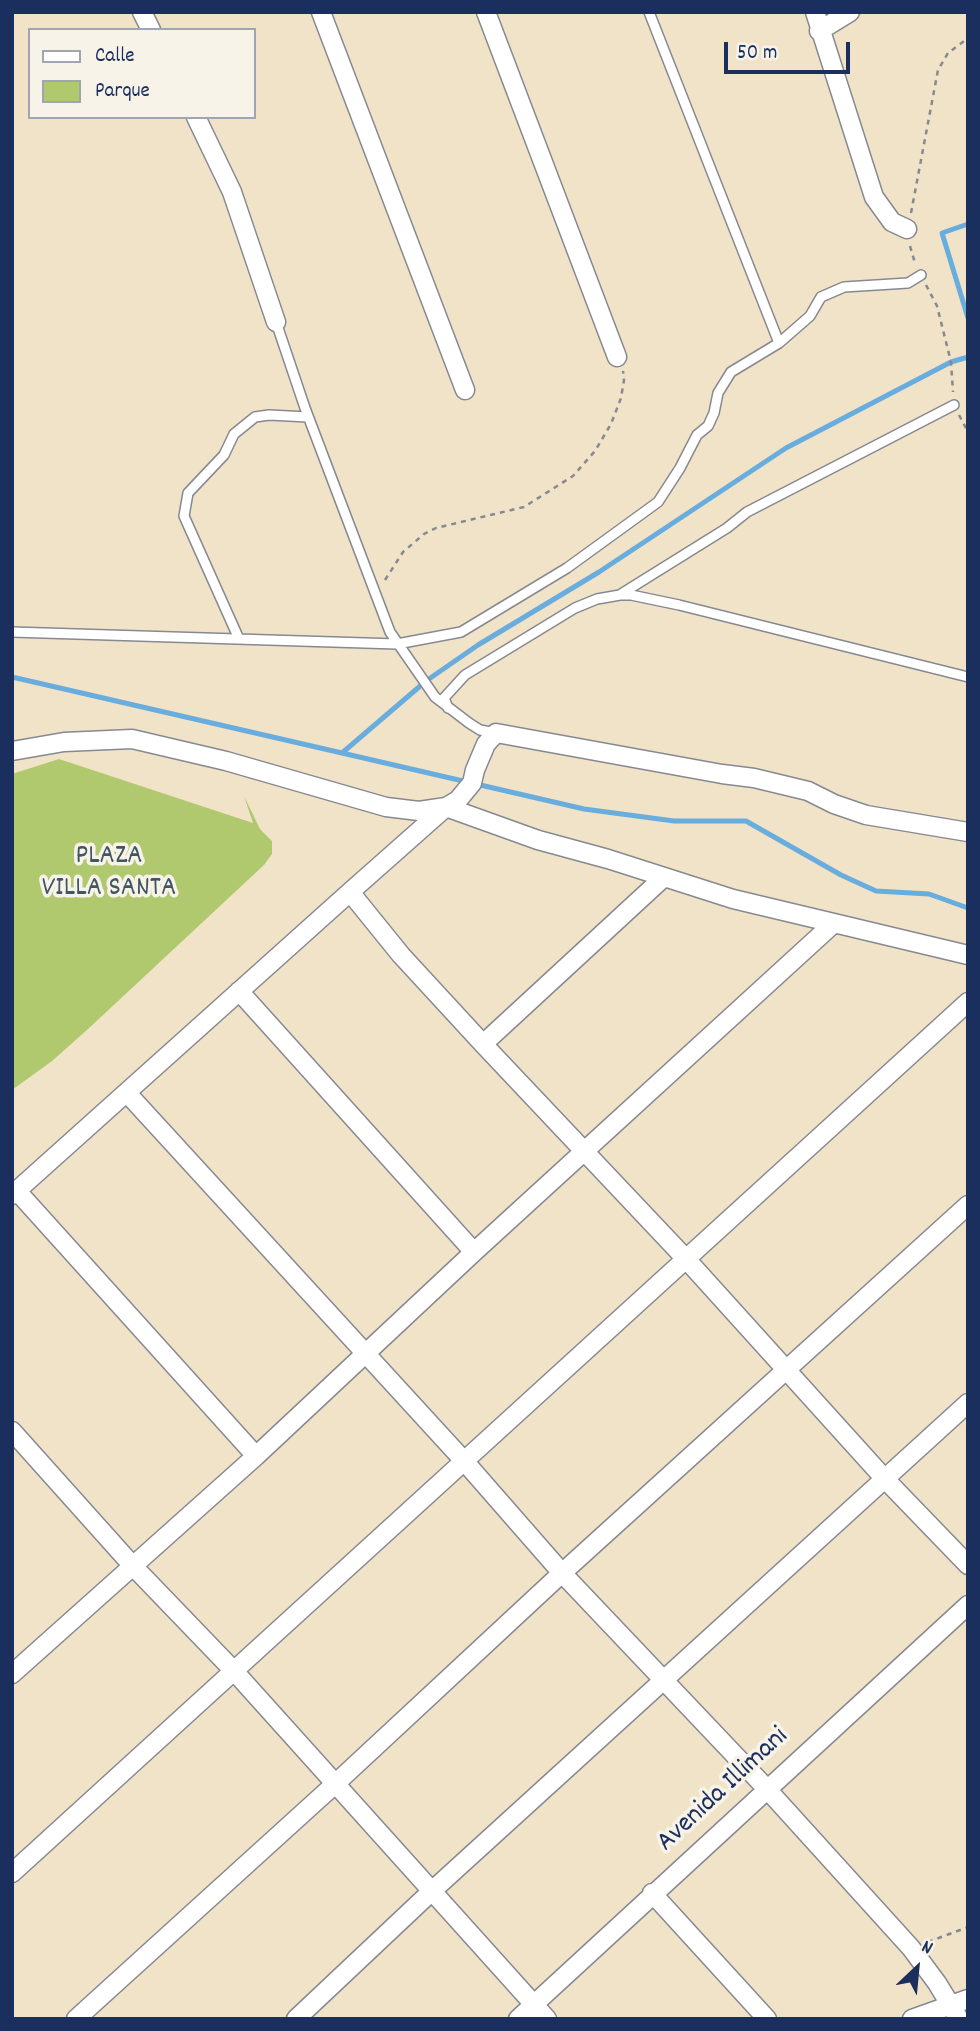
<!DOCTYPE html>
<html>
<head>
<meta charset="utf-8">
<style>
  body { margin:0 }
  #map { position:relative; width:980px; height:2031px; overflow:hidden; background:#f1e3c7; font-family:Dekko,sans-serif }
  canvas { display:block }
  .frame { position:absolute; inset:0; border:14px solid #1b2f5e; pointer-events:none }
  .legend { position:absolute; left:28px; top:28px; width:228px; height:91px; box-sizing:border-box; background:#f7f3e8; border:2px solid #9fa5b1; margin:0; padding:9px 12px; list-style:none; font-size:21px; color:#1b2f5e }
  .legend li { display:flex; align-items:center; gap:14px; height:35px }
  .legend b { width:35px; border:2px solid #9fa5b1 }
  .north { position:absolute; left:882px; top:1933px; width:70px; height:70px; -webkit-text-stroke:5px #f7f3e8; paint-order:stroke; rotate:26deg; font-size:19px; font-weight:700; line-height:28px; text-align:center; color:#1b2f5e }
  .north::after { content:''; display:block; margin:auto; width:24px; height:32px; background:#1b2f5e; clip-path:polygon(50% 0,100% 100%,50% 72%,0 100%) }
  .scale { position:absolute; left:724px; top:42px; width:126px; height:32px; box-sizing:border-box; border:4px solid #1b2f5e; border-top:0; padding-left:9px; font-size:21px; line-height:24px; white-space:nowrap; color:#1b2f5e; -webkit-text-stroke:5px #f7f3e8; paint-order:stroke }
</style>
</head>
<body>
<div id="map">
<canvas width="980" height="2031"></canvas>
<div class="frame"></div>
<ul class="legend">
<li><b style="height:9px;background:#fff"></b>Calle</li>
<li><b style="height:19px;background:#b0c96e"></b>Parque</li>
</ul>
<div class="north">N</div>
<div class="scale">50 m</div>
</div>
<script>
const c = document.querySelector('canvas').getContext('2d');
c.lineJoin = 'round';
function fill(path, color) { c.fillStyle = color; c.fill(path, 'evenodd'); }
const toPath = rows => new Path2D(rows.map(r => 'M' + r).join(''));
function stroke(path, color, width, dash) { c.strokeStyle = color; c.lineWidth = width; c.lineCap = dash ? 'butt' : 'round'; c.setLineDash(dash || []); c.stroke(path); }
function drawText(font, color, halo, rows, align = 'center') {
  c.font = font + ' Dekko,sans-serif'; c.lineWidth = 7; c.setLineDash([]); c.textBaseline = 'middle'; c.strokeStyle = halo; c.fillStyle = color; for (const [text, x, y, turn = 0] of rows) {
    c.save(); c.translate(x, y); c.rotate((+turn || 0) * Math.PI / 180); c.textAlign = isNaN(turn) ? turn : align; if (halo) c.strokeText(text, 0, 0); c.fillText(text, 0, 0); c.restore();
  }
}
fill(toPath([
  [59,759,253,823,244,796,260,829,272,841,272,854,264,865,88,1029,52,1061,12,1090,12,774]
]), '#b0c96e');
stroke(toPath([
  [968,224,942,233,968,318],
  [12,677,342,753,426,681,478,645,599,572,786,448,951,362,968,357],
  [342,753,584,809,674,821,746,821,841,875,876,891,929,894,968,908]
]), '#69acde', 5);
const lane = toPath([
  [649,12,779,343],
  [276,322,305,408,390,632,435,697,469,723,480,730,496,733],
  [621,594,727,528,747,512,954,405],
  [12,632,397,644,461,632,567,568,658,502,680,468,697,435,708,426,714,413,718,393,731,372,779,343,810,316,821,297,844,287,908,283,921,275],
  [239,639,184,516,188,493,224,455,234,434,255,417,269,415,308,417],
  [448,708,444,698,465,675,575,608,597,599,620,595,631,595,679,605,968,677]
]);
const street = toPath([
  [142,12,151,30],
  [321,12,465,390],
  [486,12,617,357],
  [815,12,874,197,892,222,907,229],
  [819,31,850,12],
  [196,117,232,192,276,322],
  [12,751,64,742,132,739,226,761,386,807,419,811,446,807,538,840,608,859,733,899,968,955],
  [350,892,401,955,483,1044,687,1260,884,1478,968,1565],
  [239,991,474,1252],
  [483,1044,663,878],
  [127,1093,465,1462,562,1573,766,1788,911,1948,937,1983,959,2019],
  [17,1191,256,1456],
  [12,1195,350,892,446,807,458,800,472,783,475,770,486,744,496,733,722,774,754,778,808,791,834,804,866,815,968,832],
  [12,1431,132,1565,234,1671,547,2019],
  [12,1674,256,1456,474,1252,834,923],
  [12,1873,968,1002],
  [652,1893,767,2019],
  [76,2019,335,1784,562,1573,968,1205],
  [296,2019,433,1890,968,1403],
  [518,2019,968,1605],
  [912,2019,968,1999]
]);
stroke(lane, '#868992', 12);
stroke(street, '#868992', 21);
stroke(toPath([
  [911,213,938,70,948,53,968,38],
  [910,246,915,263],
  [926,285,937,306,951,362,953,392],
  [959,415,968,432],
  [385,580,403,552,424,534,436,528,524,507,573,476,595,451,611,424,621,398,624,380,623,371],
  [928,1942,968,1927]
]), '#868992', 2.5, [5, 5]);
stroke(lane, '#fff', 9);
stroke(street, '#fff', 18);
drawText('28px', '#405662', '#f7f3e8', [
  ["PLAZA",109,858],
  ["VILLA SANTA",109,890]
]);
drawText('28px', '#1b2f5e', '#f7f3e8', [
  ["Avenida Illimani",724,1791,-43]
]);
</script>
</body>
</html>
